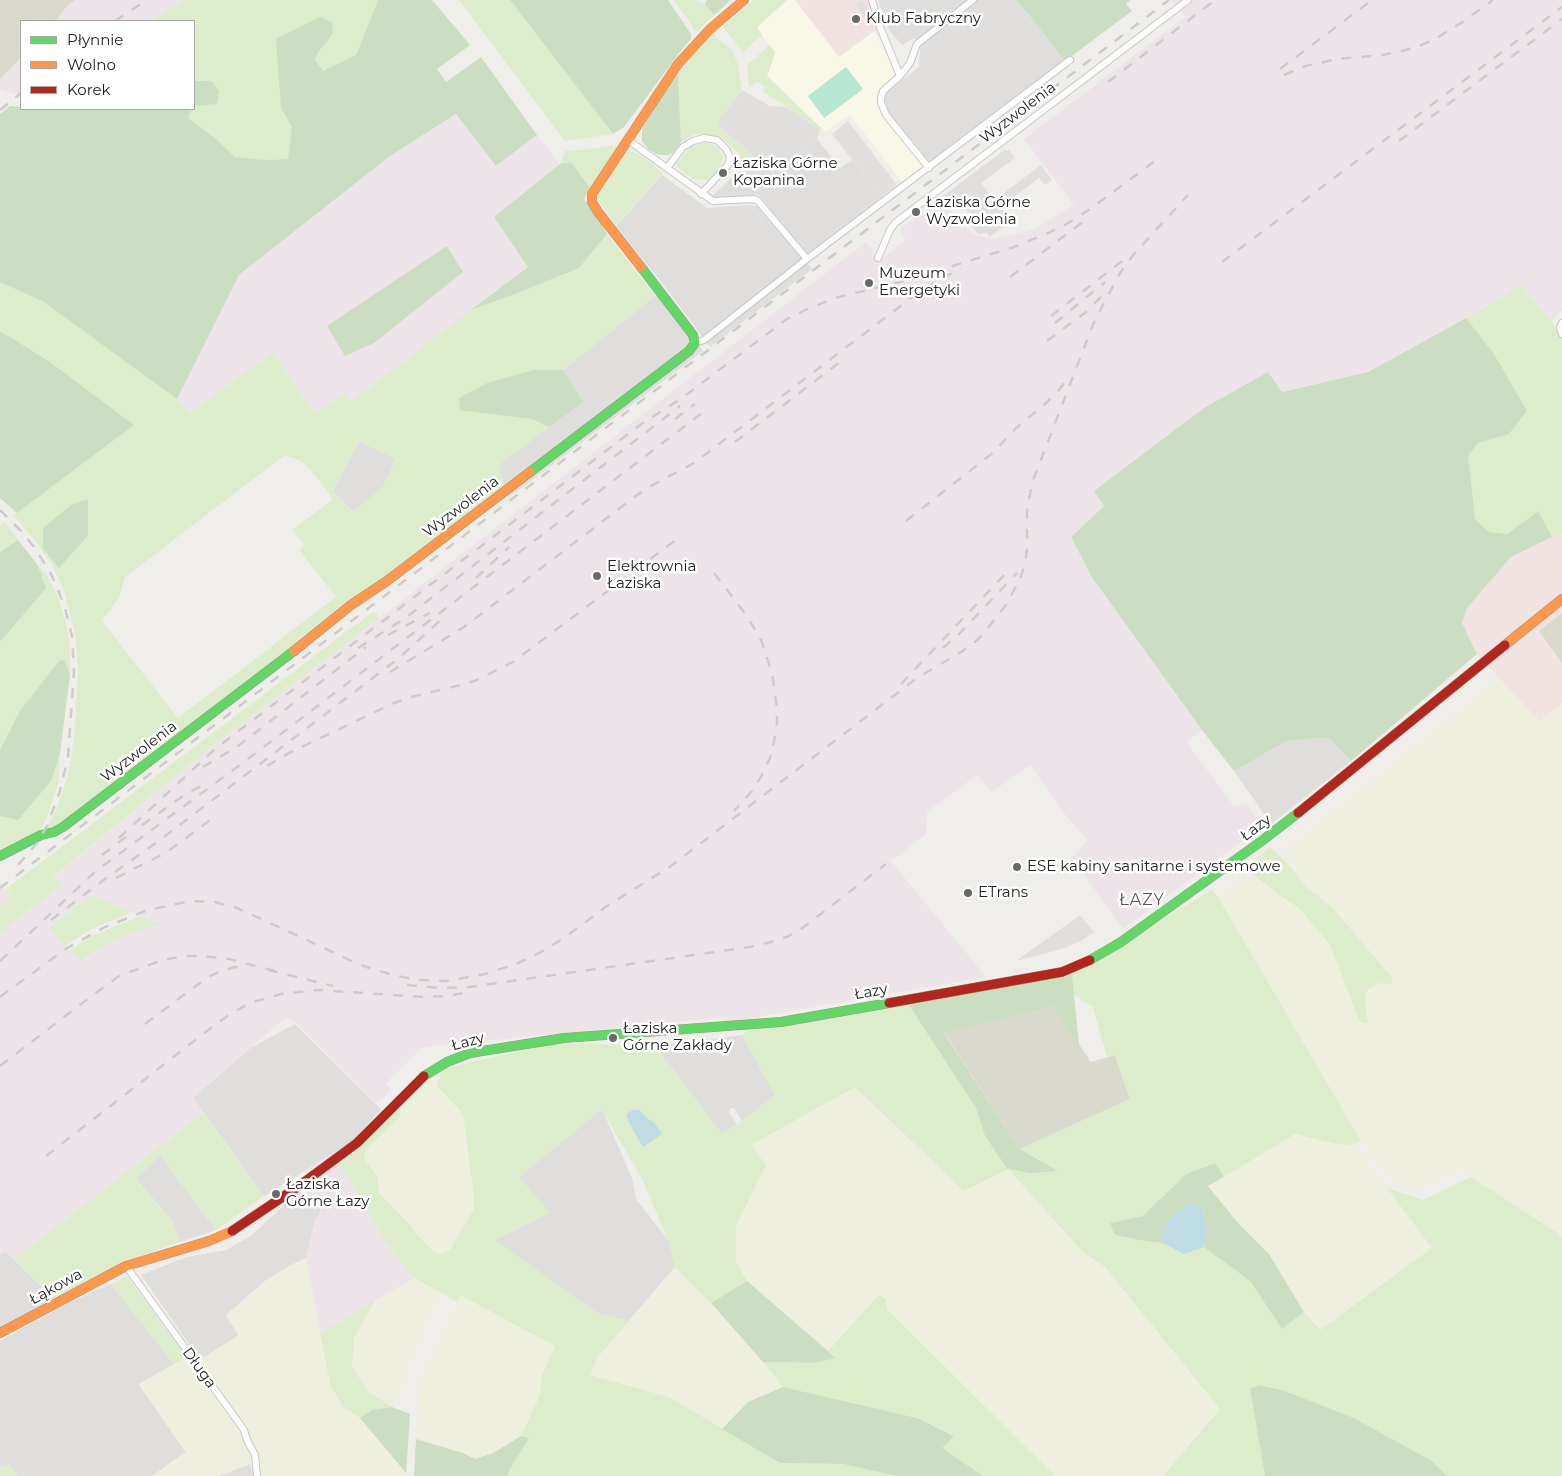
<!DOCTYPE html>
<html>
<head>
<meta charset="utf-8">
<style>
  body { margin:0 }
  #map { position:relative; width:1562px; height:1476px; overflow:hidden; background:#f0eeeb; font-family:Montserrat,sans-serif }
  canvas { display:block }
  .legend { position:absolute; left:20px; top:20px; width:175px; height:90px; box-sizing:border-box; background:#fff; border:1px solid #a7a7a7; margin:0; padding:6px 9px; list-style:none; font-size:15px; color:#222 }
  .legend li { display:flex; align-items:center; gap:10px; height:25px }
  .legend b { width:25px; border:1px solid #a7a7a7 }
</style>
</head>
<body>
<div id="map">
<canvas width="1562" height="1476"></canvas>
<ul class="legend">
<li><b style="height:6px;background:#63d668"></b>Płynnie</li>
<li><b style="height:6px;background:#ff974d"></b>Wolno</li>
<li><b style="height:6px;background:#b3261e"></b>Korek</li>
</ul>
</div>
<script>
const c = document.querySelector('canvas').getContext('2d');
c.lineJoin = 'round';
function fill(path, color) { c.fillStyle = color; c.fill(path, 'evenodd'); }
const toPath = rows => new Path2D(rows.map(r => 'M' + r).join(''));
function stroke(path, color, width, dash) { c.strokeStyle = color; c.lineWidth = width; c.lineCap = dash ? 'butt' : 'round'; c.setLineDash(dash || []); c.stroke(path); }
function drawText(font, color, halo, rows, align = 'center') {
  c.font = font + ' Montserrat,sans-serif'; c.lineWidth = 5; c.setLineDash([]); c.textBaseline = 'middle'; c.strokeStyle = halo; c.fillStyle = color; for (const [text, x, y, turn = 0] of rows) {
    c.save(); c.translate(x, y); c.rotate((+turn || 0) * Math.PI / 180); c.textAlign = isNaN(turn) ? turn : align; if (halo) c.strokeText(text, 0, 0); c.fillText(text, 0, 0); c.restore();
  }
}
fill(toPath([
  [878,0,1017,0,1065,61,929,164,888,112,884,94,919,67,920,45,914,38,902,45,889,30],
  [817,139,840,168,852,160,881,197,806,255,758,194,716,199,712,196,754,157,778,177],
  [662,175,707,208,749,205,759,207,812,269,710,347,662,283,616,226],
  [655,296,663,297,703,351,508,498,498,465,582,402,563,370],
  [359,441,396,459,383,487,353,512,333,491],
  [1318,738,1330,739,1351,761,1271,824,1234,771,1287,741],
  [295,1024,381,1109,353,1141,264,1196,193,1098,247,1050],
  [742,1035,775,1095,742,1121,734,1108,730,1108,729,1112,737,1125,721,1133,655,1046],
  [602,1109,632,1178,636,1199,668,1240,675,1267,629,1321,597,1313,494,1240,549,1213,519,1177],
  [160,1155,216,1230,180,1242,173,1222,136,1179],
  [298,1192,311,1195,321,1207,314,1254,289,1266,265,1281,226,1315,239,1335,200,1360,141,1275,186,1257,226,1250,251,1236],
  [5,1251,53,1298,0,1328,0,1255],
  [111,1284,174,1364,139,1385,186,1452,152,1476,18,1476,10,1464,0,1467,0,1341,68,1303],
  [250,1464,253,1476,219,1476]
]), '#dfdedc');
fill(toPath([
  [795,0,870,0,878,30,839,57],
  [1562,534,1562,613,1540,632,1562,663,1562,703,1540,722,1477,654,1462,623,1467,608,1511,557,1552,537]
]), '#f1e3e1');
fill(toPath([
  [75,0,183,0,151,21,56,21,67,6],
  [1172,0,1562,0,1562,310,1551,321,1520,283,1508,294,1368,372,1282,392,1268,373,1095,491,1104,506,1071,537,1091,576,1202,730,1186,742,1234,806,1246,804,1261,823,1246,838,1123,929,1072,858,1088,840,1067,817,1030,765,992,792,977,775,927,812,926,834,891,861,986,977,728,1022,726,1017,423,1047,386,1083,392,1090,376,1103,293,1020,285,1018,193,1098,203,1113,14,1259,5,1251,0,1255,0,933,63,884,52,879,203,754,866,242,880,260,906,240,900,229,939,199,973,234,994,239,1033,230,1074,205,1024,139,1185,17],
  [91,895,161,924,131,933,111,942,81,962,49,928],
  [21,58,21,96,0,90,0,79],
  [456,114,496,166,537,135,560,164,495,217,528,267,350,402,344,394,315,413,272,352,190,413,177,399,239,275,390,156],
  [0,883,12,896,0,906],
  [339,1163,386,1244,415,1278,320,1333,306,1258,315,1220,319,1215,321,1207,311,1195,298,1192]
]), '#ede4e9');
fill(toPath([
  [787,0,795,0,839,57,874,31,896,73,876,92,881,113,925,167,902,182,850,115,825,132,767,76,775,53,756,27]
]), '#f8f7e8');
fill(toPath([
  [0,0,75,0,67,6,56,21,21,21,21,58,0,79],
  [1562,613,1562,663,1539,631],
  [1054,1007,1091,1062,1115,1055,1130,1099,1020,1149,943,1031]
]), '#d9d9cd');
fill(toPath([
  [1500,679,1540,722,1562,703,1562,1238,1556,1232,1460,1169,1420,1189,1406,1191,1395,1183,1361,1141,1218,897,1251,873,1279,895,1299,908,1330,945,1360,1022,1367,989,1379,983,1391,985,1331,906,1306,887,1290,866,1279,855],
  [430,1078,463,1114,473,1189,474,1209,450,1250,440,1254,434,1252,379,1193,377,1176,364,1158,366,1149,400,1117,401,1107],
  [855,1087,964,1191,1007,1168,1082,1251,1105,1267,1220,1409,1166,1473,1163,1476,1055,1476,887,1309,886,1299,879,1295,828,1351,747,1281,736,1262,736,1226,766,1165,750,1145],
  [1295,1134,1335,1144,1352,1145,1361,1153,1433,1248,1320,1330,1304,1312,1269,1254,1238,1223,1208,1185,1224,1177],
  [306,1258,330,1384,343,1407,360,1418,406,1473,405,1476,261,1476,258,1459,250,1464,218,1476,152,1476,186,1452,139,1384,186,1357,200,1360,239,1335,226,1316,265,1281,289,1266],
  [675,1267,711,1303,763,1362,783,1387,748,1402,722,1429,669,1397,590,1375,597,1358],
  [415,1278,439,1291,392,1407,369,1392,352,1367,354,1338,375,1301],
  [460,1295,555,1346,542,1375,540,1395,521,1436,493,1453,475,1459,463,1453,416,1439,420,1382]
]), '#efefdf');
fill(toPath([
  [183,0,378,0,356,55,323,71,315,59,319,51,333,34,331,22,281,108,293,127,288,159,266,160,235,157,215,138,188,118,192,109,194,109,194,106,216,104,211,81,194,81,194,21,151,21],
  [459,0,510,0,613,134,565,141],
  [674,0,695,0,705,4,714,15,698,31,695,30],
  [754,0,787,0,757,27,762,35,743,52,723,27],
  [712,34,732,50,737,62,742,90,719,126,754,157,739,172,735,169,739,161,740,155,728,143,718,136,706,134,693,135,681,142,678,75,691,57],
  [770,45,775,53,767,76,822,129,820,130,763,91,765,88,757,81,749,88,747,65],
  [701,143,709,143,719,148,723,158,719,170,715,176,708,180,693,179,677,167,677,163,686,153,691,147],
  [609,146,618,147,628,152,634,152,642,156,663,173,616,225,571,162,560,164,565,151,581,150],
  [607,234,655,296,563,370,534,370,512,416,532,419,549,427,499,465,505,487,384,579,337,609,277,660,53,829,46,831,57,807,65,785,71,759,75,727,78,668,75,634,63,587,52,565,36,542,13,515,134,425,53,364,12,338,0,332,0,282,44,302,150,377,177,399,190,413,272,352,315,413,344,394,350,402,471,310,510,296,579,268],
  [359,441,396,459,383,487,353,512,333,491],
  [285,455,301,461,310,469,333,499,293,530,304,545,299,550,336,597,178,718,102,621,119,598,125,577],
  [1520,283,1551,321,1562,338,1562,534,1552,537,1538,511,1507,534,1489,532,1475,519,1470,482,1468,456,1478,443,1509,434,1527,411,1494,354,1466,318,1508,294],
  [5,522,18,540,0,552,0,526],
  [37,564,48,577,58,597,67,627,70,648,70,675,65,661,0,750,0,642,45,588],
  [374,611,379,618,203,754,52,878,64,883,0,933,0,906,12,896,6,889],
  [60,754,58,784,46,820,38,833,0,853,0,816,18,819,51,781],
  [1270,847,1290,866,1306,887,1331,906,1393,979,1391,985,1379,983,1367,990,1365,999,1368,1024,1360,1022,1330,945,1299,908,1279,895,1245,868],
  [1212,890,1218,897,1361,1141,1352,1145,1335,1144,1295,1134,1224,1177,1214,1163,1186,1174,1143,1216,1118,1221,1115,1235,1139,1240,1163,1243,1184,1254,1204,1247,1251,1282,1282,1329,1304,1312,1320,1330,1432,1248,1387,1188,1423,1200,1471,1177,1556,1232,1562,1238,1562,1476,1447,1476,1432,1461,1354,1418,1285,1391,1250,1389,1265,1476,1163,1476,1220,1409,1105,1267,1083,1252,1008,1169,964,1191,855,1087,751,1145,766,1165,736,1226,736,1262,747,1281,711,1303,675,1267,668,1240,643,1181,602,1109,519,1177,550,1213,495,1240,597,1313,629,1321,597,1358,590,1375,669,1397,780,1463,843,1464,897,1476,507,1476,510,1469,528,1439,521,1436,540,1395,542,1375,555,1346,460,1295,457,1302,415,1278,386,1244,339,1163,358,1150,401,1107,400,1117,366,1149,364,1158,377,1176,379,1193,411,1226,418,1236,434,1252,440,1254,450,1250,474,1209,473,1189,463,1114,437,1086,442,1069,555,1043,655,1046,721,1133,737,1125,775,1095,742,1035,749,1030,909,1004,976,1108,985,1136,1057,1170,1020,1149,1130,1099,1115,1055,1107,1057,1093,1007,1074,995,1072,973],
  [91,895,132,912,92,929,65,946,49,928],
  [140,916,162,924,131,933,111,942,80,962,69,950,92,936],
  [203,1113,264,1196,216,1230,160,1155,136,1180,173,1222,180,1242,124,1262,53,1298,14,1259],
  [127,1276,186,1357,174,1364,111,1284],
  [879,1295,886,1299,887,1309,1055,1476,983,1476,941,1448,954,1435,917,1418,783,1387,763,1362,815,1363,835,1358,828,1351],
  [375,1301,354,1338,352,1367,369,1392,392,1407,372,1410,360,1418,343,1407,330,1384,320,1333],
  [10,1464,18,1476,0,1476,0,1467]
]), '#ddeccb');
fill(toPath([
  [378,0,432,0,470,45,437,69,446,82,481,57,537,135,496,166,456,114,390,156,239,275,177,399,44,302,0,282,0,114,10,106,21,107,21,109,192,109,188,118,215,138,235,157,266,160,288,159,292,127,281,108,276,39,320,17,332,22,333,34,319,51,315,59,323,71,356,55],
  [510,0,668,0,691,34,691,39,680,52,624,127,613,134],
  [707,0,731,0,714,15,705,4],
  [1017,0,1131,0,1126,4,1132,11,1065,61],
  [678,75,681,142,675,151,669,155,659,155,649,150,642,141,642,129,663,94],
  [194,81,211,81,219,91,217,104,194,106],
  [571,162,590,188,584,199,600,221,607,234,579,268,510,296,471,310,528,267,494,217,560,164],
  [447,246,463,272,374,343,345,356,327,326],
  [1466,318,1494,354,1527,411,1509,434,1478,443,1468,456,1475,519,1489,532,1507,534,1538,511,1552,537,1511,557,1467,608,1462,623,1477,654,1351,761,1330,739,1318,738,1287,741,1234,771,1202,730,1091,576,1071,537,1104,506,1094,491,1204,408,1268,372,1282,392,1368,372],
  [0,332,12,338,53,364,134,425,17,513,0,498],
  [534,370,563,370,583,402,549,427,532,419,460,410,459,398,487,383],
  [88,499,88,535,59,568,43,549,43,528,71,505],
  [18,540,37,564,46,588,0,642,0,552],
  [60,660,65,661,70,675,60,754,51,781,18,820,0,816,0,750,20,711],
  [1072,973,1079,1046,1053,1007,943,1032,1020,1149,1058,1171,1029,1173,1007,1168,985,1136,976,1108,909,1005],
  [1215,1163,1224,1177,1208,1186,1238,1223,1269,1254,1304,1312,1282,1329,1251,1282,1204,1247,1207,1230,1202,1209,1162,1238,1163,1243,1139,1240,1115,1235,1110,1223,1143,1216,1186,1174],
  [747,1281,828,1351,835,1358,815,1363,763,1362,711,1303],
  [1259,1385,1285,1391,1354,1418,1432,1461,1447,1476,1265,1476,1250,1389],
  [783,1387,917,1418,954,1436,942,1448,983,1476,897,1476,843,1464,780,1463,722,1429,748,1402],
  [392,1407,410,1414,406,1473,360,1418,372,1410],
  [521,1436,529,1438,510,1469,507,1476,414,1476,416,1439,463,1453,475,1459,493,1453]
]), '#cbdec1');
fill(toPath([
  [846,67,863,89,824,118,808,96]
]), '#b7e6d2');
fill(toPath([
  [861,0,873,16,868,20,855,4],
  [742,90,770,106,786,107,820,130,817,139,778,177,719,126,719,121],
  [848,121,897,185,881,197,832,134],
  [1009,150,1015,158,981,183,996,203,1002,198,1000,196,1041,165,1052,180,1045,185,1039,178,1001,207,1011,220,990,237,987,233,978,234,973,228,972,216,962,204,946,201,942,204,939,199,1003,151],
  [1080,915,1094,932,1081,941,1065,948,1016,961]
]), '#e0dfde');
fill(toPath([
  [633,1110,639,1110,649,1120,653,1121,662,1134,643,1147,631,1126,626,1114],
  [1188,1204,1194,1204,1202,1209,1207,1230,1204,1247,1184,1254,1163,1243,1162,1238,1169,1220]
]), '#bfdbe3');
const street = toPath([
  [872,0,880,27,900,76,910,63,917,44,973,0],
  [900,76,883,91,881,99,881,103,886,115,929,168],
  [628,140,713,201,754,199,758,201,807,259],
  [667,168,683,147,693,141,704,138,717,140,726,149,730,157,728,165,701,194],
  [878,258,890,230,895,223,1188,0],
  [1562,323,1560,327,1562,334],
  [695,343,704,340,807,259,1070,60],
  [126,1266,244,1430,247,1440,255,1455,257,1476]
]);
const fast = toPath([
  [530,472,689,351,695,343,693,335,641,267],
  [0,856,41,835,54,832,63,827,294,651],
  [1090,960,1121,942,1263,840,1298,813],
  [424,1076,447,1062,470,1053,564,1038,781,1022,889,1003]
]);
const slow = toPath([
  [641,267,598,212,592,202,592,194,678,64,709,30,744,0],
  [1505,645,1562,599],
  [294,651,351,605,387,581,530,472],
  [0,1333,126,1266,209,1241,232,1231]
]);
const jam = toPath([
  [1298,813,1505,645],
  [889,1003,1062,972,1090,960],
  [232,1231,296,1188,357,1143,424,1076]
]);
stroke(street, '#c9c8c7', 8);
stroke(fast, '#999a82', 10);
stroke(slow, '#999a82', 10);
stroke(jam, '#999a82', 10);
stroke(street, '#fdfcfc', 6);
stroke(fast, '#63d668', 9);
stroke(slow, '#ff974d', 9);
stroke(jam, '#b3261e', 9);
stroke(toPath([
  [115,21,147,0],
  [1280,69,1372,0],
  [1284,75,1306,66,1337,59,1383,55,1402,51,1419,46,1435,39,1461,23,1493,0],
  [1108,82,1215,0],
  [0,110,21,93],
  [1399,141,1562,19],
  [1222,262,1562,7],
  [1010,277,1088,218],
  [1051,316,1126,258],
  [1055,323,1105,282],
  [1047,341,1086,312,1103,295],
  [675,419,695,404],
  [735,442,840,362],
  [0,510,21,531,34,547,50,572,56,585,65,608,72,636,74,672,68,757,60,791,47,826,37,843,12,872],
  [906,521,994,452,1014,430,1046,403,1058,391,1068,378],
  [714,573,747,616,761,640,772,673,777,708,777,724,774,742,770,758,762,775,752,791,734,811],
  [476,578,509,547],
  [388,635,430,613],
  [358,648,404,619,680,406],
  [943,648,959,634,1017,573],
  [390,672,464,627,637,495,651,486,694,463,915,295,942,278,961,269],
  [901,684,1008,571],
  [267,766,289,753,394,703,411,697,465,684,477,680,513,662,681,536],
  [203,767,238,746,366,647],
  [142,825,186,794,205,784],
  [119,838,215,749,640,425,682,398,787,319,803,311,835,298,904,281,1014,247,1046,234,1065,225,1090,209,1155,161],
  [102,855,126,837],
  [116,878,167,852,213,818],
  [0,888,1169,0],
  [51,920,105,879,160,840,399,658,445,616],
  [0,961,96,871,248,759,702,413],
  [268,970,333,986],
  [407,985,441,988,469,987,750,947,771,942,789,936,801,929,886,864],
  [0,997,67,948,105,927,148,910,190,901,215,902,237,908,266,921,360,965,396,976,419,980,447,981,485,974,516,964,541,952,564,938,607,906,671,866,917,678,961,652,974,643,984,633,1006,605,1020,579,1025,564,1027,549,1027,511,1032,483,1094,322,1120,273,1134,254,1188,195],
  [145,1024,208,977,221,971,235,967,245,968],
  [0,1066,85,1001,119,976,160,961,182,956,203,956,229,959,275,971],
  [46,1156,216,1024,232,1013,250,1003,281,994,318,990,423,997,448,996,469,992]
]), '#ccc', 2.5, [10, 10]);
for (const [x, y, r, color] of [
  [856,19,5,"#6a6968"],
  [723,173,5,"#6a6968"],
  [916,212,5,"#6a6968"],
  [869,283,5,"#6a6968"],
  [597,576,5,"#6a6968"],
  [1017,867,5,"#6a6968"],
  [968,893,5,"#6a6968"],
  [613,1038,5,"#6a6968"],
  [276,1194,5,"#6a6968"]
]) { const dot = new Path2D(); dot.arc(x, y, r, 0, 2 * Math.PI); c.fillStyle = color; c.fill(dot); stroke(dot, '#fff', 2); }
drawText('15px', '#222', '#fff', [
  ["Klub Fabryczny",866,19],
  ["Łaziska Górne",733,164],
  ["Kopanina",733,181],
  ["Łaziska Górne",926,203],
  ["Wyzwolenia",926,220],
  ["Muzeum",879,274],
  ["Energetyki",879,291],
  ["Elektrownia",607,567],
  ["Łaziska",607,584],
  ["ESE kabiny sanitarne i systemowe",1027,867],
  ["ETrans",978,893],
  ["Łaziska",623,1029],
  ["Górne Zakłady",623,1046],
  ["Łaziska",286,1185],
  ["Górne Łazy",286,1202]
], 'left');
drawText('15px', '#222', '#fff', [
  ["Wyzwolenia",1018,113,-37],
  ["Wyzwolenia",461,507,-37],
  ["Wyzwolenia",139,752,-37],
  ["Łazy",1256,828,-37],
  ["Łazy",871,992,-10],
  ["Łazy",468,1042,-15],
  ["Łąkowa",56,1287,-29],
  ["Długa",199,1368,54]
]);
c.letterSpacing = '1px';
drawText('16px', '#555', '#fff', [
  ["ŁAZY",1142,900]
]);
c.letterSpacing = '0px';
</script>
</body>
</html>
